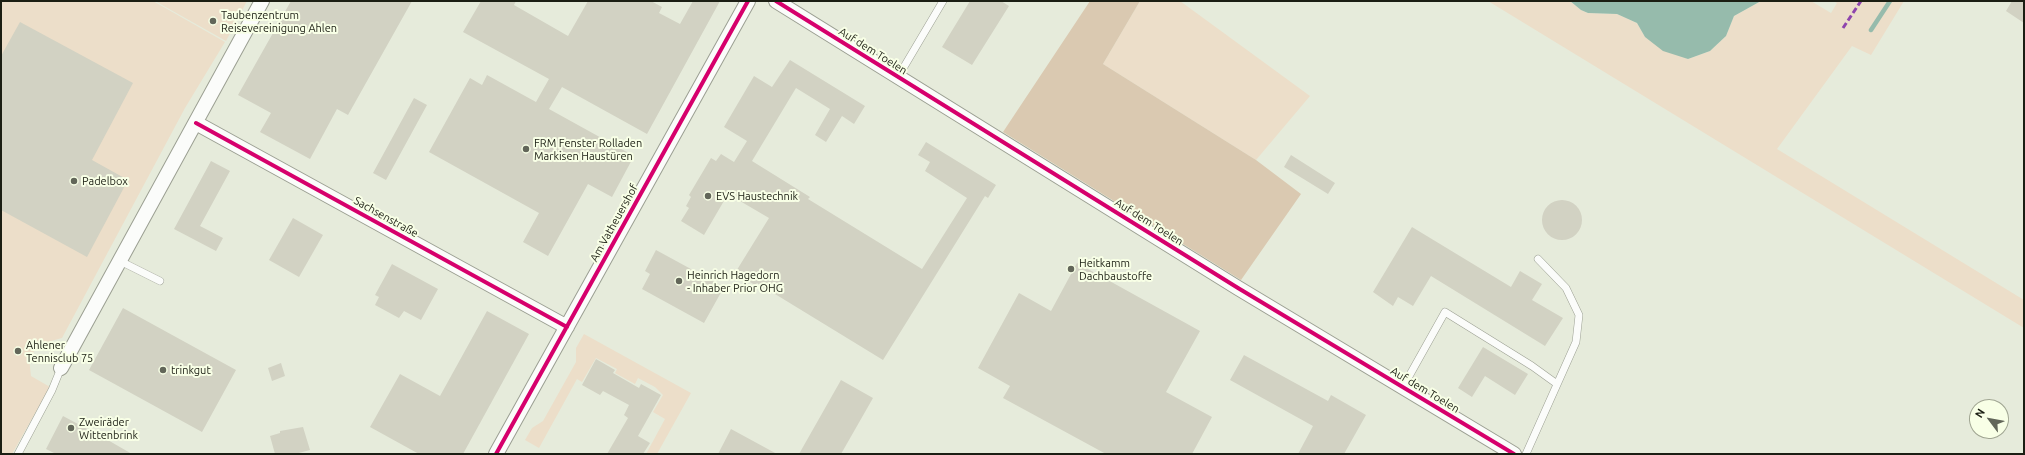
<!DOCTYPE html>
<html>
<head>
<meta charset="utf-8">
<style>
  body { margin:0 }
  #map { position:relative; width:2025px; height:455px; overflow:hidden; background:#e6ebdb; font-family:Ubuntu,sans-serif }
  canvas { display:block }
  .frame { position:absolute; inset:0; border:2px solid #1b1e13; pointer-events:none }
  .north { position:absolute; left:1969px; top:399px; width:40px; height:40px; box-sizing:border-box; background:#f8ffe6; border:1px solid #a0a592; border-radius:50%; rotate:302deg; font-size:11px; font-weight:700; line-height:16px; text-align:center; color:#1b1e13 }
  .north::after { content:''; display:block; margin:auto; width:14px; height:18px; background:#626659; clip-path:polygon(50% 0,100% 100%,50% 72%,0 100%) }
</style>
</head>
<body>
<div id="map">
<canvas width="2025" height="455"></canvas>
<div class="frame"></div>
<div class="north">N</div>
</div>
<script>
const c = document.querySelector('canvas').getContext('2d');
c.lineJoin = 'round';
function fill(path, color) { c.fillStyle = color; c.fill(path, 'evenodd'); }
const toPath = rows => new Path2D(rows.map(r => 'M' + r).join(''));
function stroke(path, color, width, dash) { c.strokeStyle = color; c.lineWidth = width; c.lineCap = dash ? 'butt' : 'round'; c.setLineDash(dash || []); c.stroke(path); }
function drawText(font, color, halo, rows, align = 'center') {
  c.font = font + ' Ubuntu,sans-serif'; c.lineWidth = 4; c.setLineDash([]); c.textBaseline = 'middle'; c.strokeStyle = halo; c.fillStyle = color; for (const [text, x, y, turn = 0] of rows) {
    c.save(); c.translate(x, y); c.rotate((+turn || 0) * Math.PI / 180); c.textAlign = isNaN(turn) ? turn : align; if (halo) c.strokeText(text, 0, 0); c.fillText(text, 0, 0); c.restore();
  }
}
fill(toPath([
  [1,1,153,1,225,42,185,108,62,338,40,344,29,358,31,376,50,387,12,454,1,454],
  [155,1,247,1,226,41],
  [1140,1,1180,1,1310,96,1256,160,1103,64],
  [1488,1,1570,1,1581,10,1588,13,1617,14,1637,23,1645,37,1688,59,1710,51,1726,36,1734,16,1761,1,1811,1,1831,13,1837,3,1833,1,1904,1,1871,55,1852,46,1777,149,2024,300,2024,328],
  [584,334,691,393,657,454,646,454,665,419,653,412,663,395,655,387,638,378,635,384,615,373,617,369,596,358,582,382,577,379,539,448,525,440,532,428,543,421,576,362,576,348]
]), '#ecdec9');
fill(toPath([
  [1090,1,1140,1,1103,64,1256,160,1301,194,1241,280,1003,132]
]), '#dac9b1');
fill(toPath([
  [1570,1,1761,1,1734,16,1726,36,1710,51,1688,59,1663,51,1645,37,1637,23,1617,14,1588,13,1581,10]
]), '#96bbac');
stroke(toPath([
  [1871,30,1890,1]
]), '#96bbac', 4.5);
fill(toPath([
  [291,1,412,1,348,115,337,109,310,159,260,132,271,113,238,95],
  [481,1,516,1,514,5,568,36,588,1,651,1,662,7,659,13,680,24,693,1,720,1,647,134,562,87,549,109,634,156,612,197,588,184,548,256,523,242,539,213,429,152,470,78,482,85,487,75,536,102,549,79,463,32],
  [970,1,1001,1,1009,6,972,65,942,47],
  [2012,1,2024,1,2024,23,2006,11],
  [20,22,133,83,92,160,128,180,87,257,1,210,1,56],
  [790,60,865,106,854,124,842,116,826,142,815,135,830,109,796,88,752,161,810,197,808,199,922,269,967,198,925,171,930,162,918,155,926,142,996,185,988,198,985,196,883,360,757,283,755,285,735,273,769,218,728,194,704,235,681,221,689,208,686,206,691,197,689,195,711,158,716,161,721,154,734,162,747,141,724,127,754,76,772,87],
  [414,98,427,105,386,180,373,173],
  [1291,155,1335,183,1328,194,1284,167],
  [211,161,230,171,200,226,223,238,216,251,174,229],
  '1542 220a20 20 0 1 1 40 0a20 20 0 1 1-40 0Z',
  [293,218,323,235,299,277,269,260],
  [1412,227,1511,287,1520,271,1542,284,1532,300,1563,318,1545,346,1431,276,1413,306,1398,297,1393,306,1373,292],
  [656,250,724,287,704,323,642,289,650,274,645,271],
  [1077,263,1200,331,1166,392,1212,417,1192,454,1106,454,1003,398,1010,386,978,368,1019,293,1051,311],
  [392,264,438,289,421,320,404,311,399,318,375,305,379,297,375,295],
  [123,308,236,370,202,432,89,370],
  [487,311,529,334,463,454,419,454,370,427,400,374,440,396],
  [1483,347,1528,374,1515,395,1485,376,1472,397,1458,388],
  [1244,355,1328,401,1331,395,1366,415,1344,454,1298,454,1313,426,1230,380],
  [596,359,615,370,613,373,639,388,641,384,661,395,638,436,650,443,643,454,607,454,628,418,624,415,629,405,603,391,600,395,582,385],
  [281,363,285,376,272,381,268,368],
  [841,380,873,398,841,454,799,454],
  [63,416,106,439,132,454,56,454,46,449],
  [303,427,310,450,295,454,275,454,270,436,280,433,280,431],
  [731,429,777,454,718,454]
]), '#d2d2c3');
const lane = toPath([
  [898,77,943,1],
  [120,261,160,281],
  [1403,387,1445,312,1532,366,1557,384],
  [18,454,52,390,61,368],
  [1526,454,1576,342,1579,315,1566,288,1538,259]
]);
const street = toPath([
  [776,1,1238,288,1514,454],
  [196,123,567,327],
  [61,368,262,1],
  [496,454,748,1]
]);
stroke(lane, '#9b9f92', 8);
stroke(street, '#9b9f92', 16);
stroke(lane, '#fbfcfa', 7);
stroke(street, '#fbfcfa', 14);
stroke(toPath([
  [1843,28,1861,1]
]), '#8e44ad', 3, [6, 3]);
stroke(toPath([
  [776,1,1238,288,1514,454],
  [196,123,567,327],
  [496,454,748,1]
]), '#d6006c', 4);
for (const [x, y, r, color] of [
  [213,21,4,"#626659"],
  [526,149,4,"#626659"],
  [74,181,4,"#626659"],
  [708,196,4,"#626659"],
  [1071,269,4,"#626659"],
  [679,281,4,"#626659"],
  [18,351,4,"#626659"],
  [163,370,4,"#626659"],
  [71,428,4,"#626659"]
]) { const dot = new Path2D(); dot.arc(x, y, r, 0, 2 * Math.PI); c.fillStyle = color; c.fill(dot); stroke(dot, '#f8ffe6', 1.5); }
drawText('11px', '#1b1e13', '#f8ffe6', [
  ["Taubenzentrum",221,15],
  ["Reisevereinigung Ahlen",221,28],
  ["FRM Fenster Rolladen",534,143],
  ["Markisen Haustüren",534,156],
  ["Padelbox",82,181],
  ["EVS Haustechnik",716,196],
  ["Heitkamm",1079,263],
  ["Dachbaustoffe",1079,276],
  ["Heinrich Hagedorn",687,275],
  ["- Inhaber Prior OHG",687,288],
  ["Ahlener",26,345],
  ["Tennisclub 75",26,358],
  ["trinkgut",171,370],
  ["Zweiräder",79,422],
  ["Wittenbrink",79,435]
], 'left');
drawText('11px', '#1b1e13', '#f8ffe6', [
  ["Auf dem Toelen",873,51,32],
  ["Sachsenstraße",386,217,29],
  ["Auf dem Toelen",1149,222,32],
  ["Am Vatheuershof",614,223,-61],
  ["Auf dem Toelen",1425,390,31]
]);
</script>
</body>
</html>
